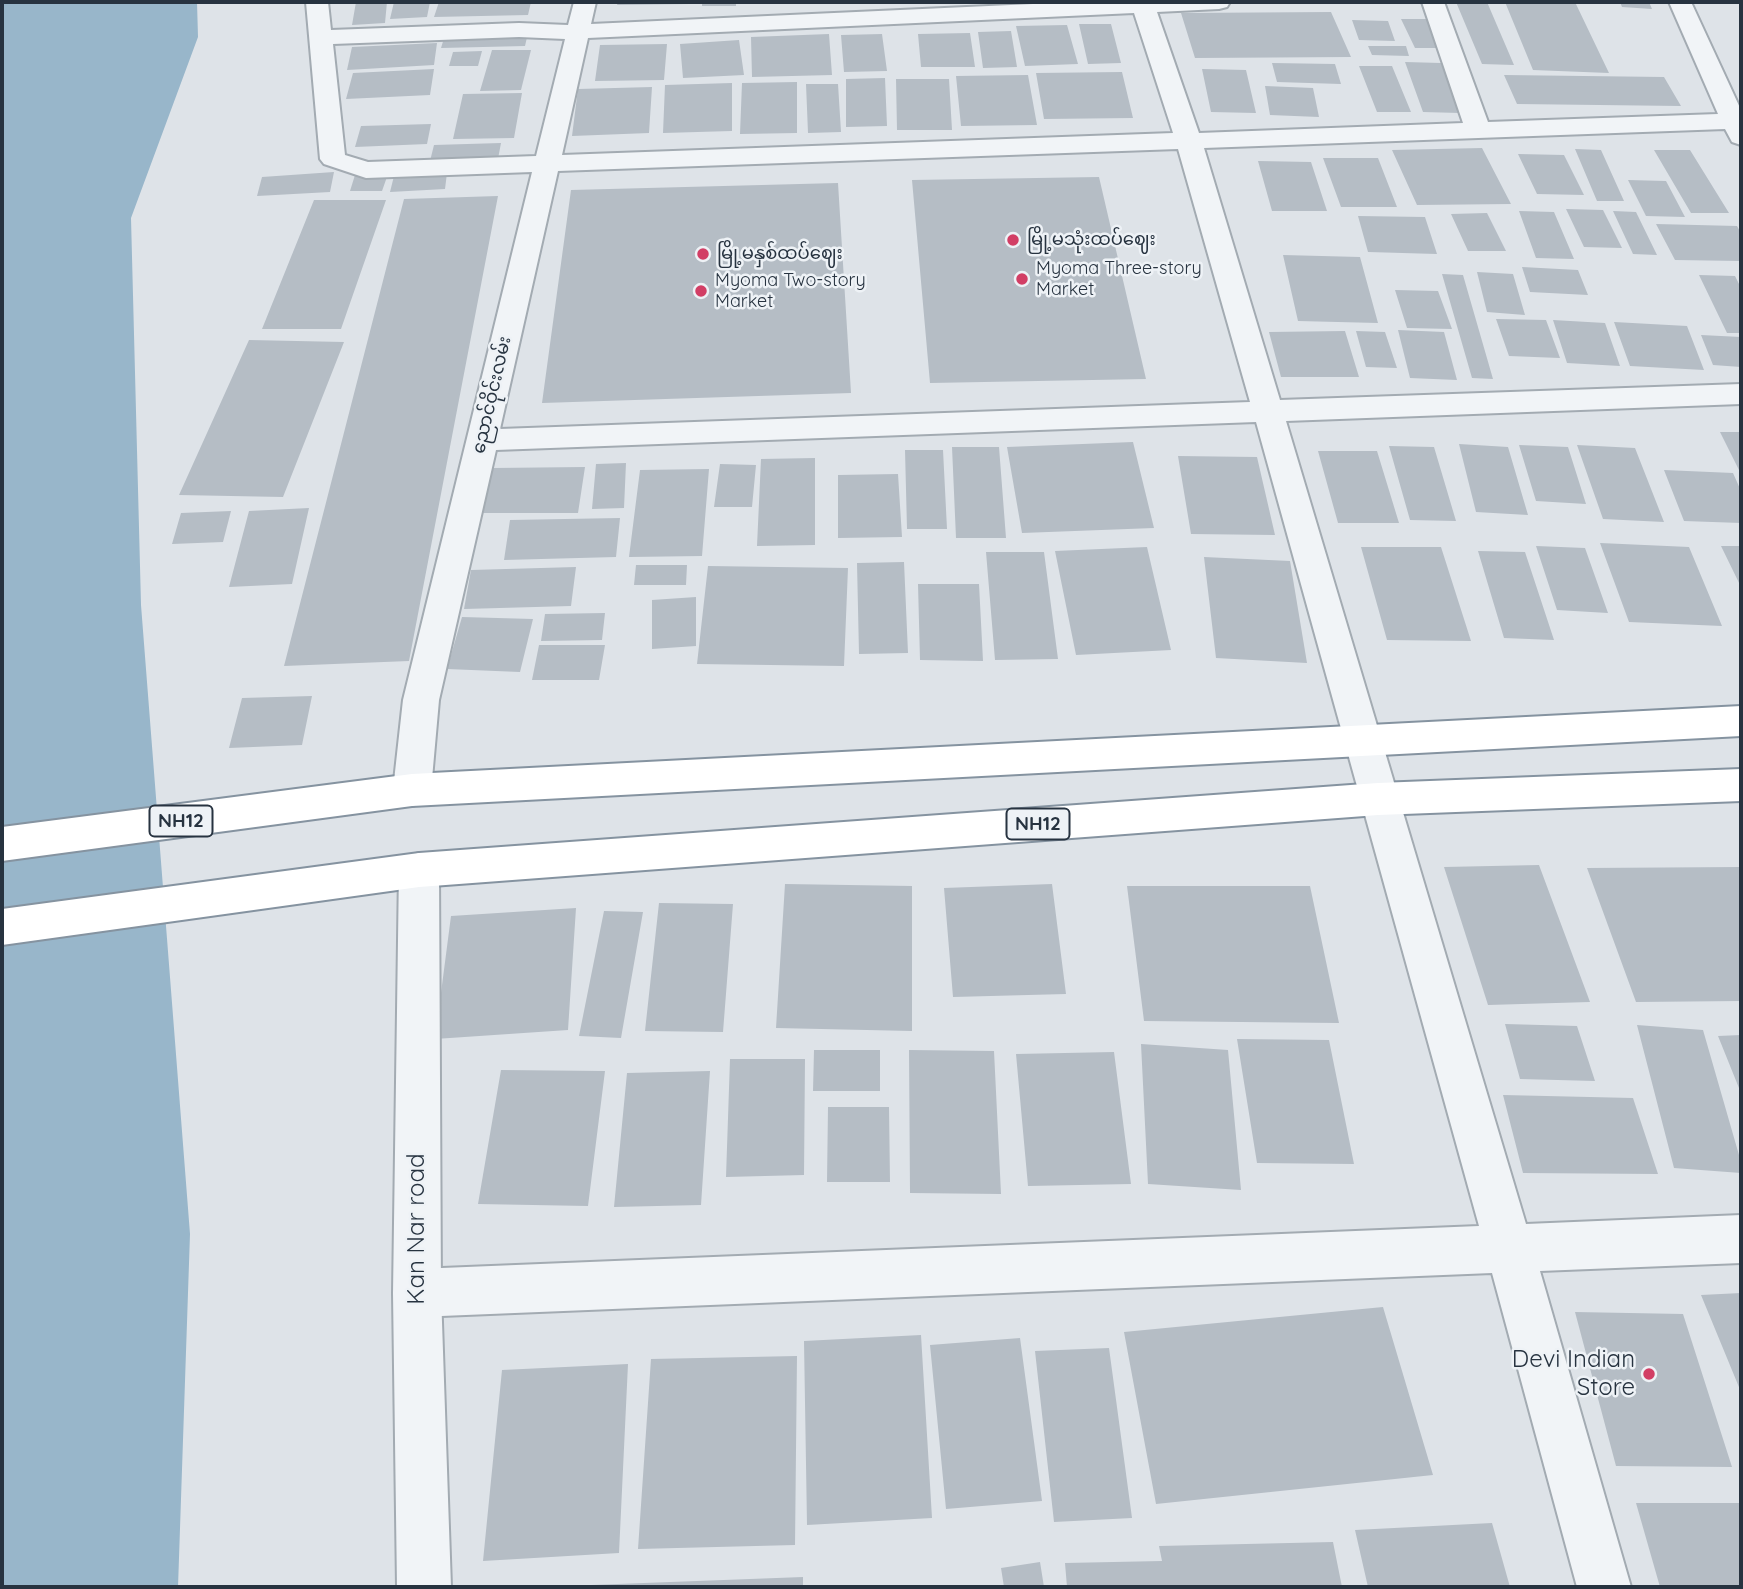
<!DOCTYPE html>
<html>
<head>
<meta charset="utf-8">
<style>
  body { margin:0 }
  #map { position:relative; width:1743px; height:1589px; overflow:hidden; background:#dee3e8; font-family:Quicksand,sans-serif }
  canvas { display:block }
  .frame { position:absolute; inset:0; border:4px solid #273340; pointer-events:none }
</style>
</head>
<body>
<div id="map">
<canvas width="1743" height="1589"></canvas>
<div class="frame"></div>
</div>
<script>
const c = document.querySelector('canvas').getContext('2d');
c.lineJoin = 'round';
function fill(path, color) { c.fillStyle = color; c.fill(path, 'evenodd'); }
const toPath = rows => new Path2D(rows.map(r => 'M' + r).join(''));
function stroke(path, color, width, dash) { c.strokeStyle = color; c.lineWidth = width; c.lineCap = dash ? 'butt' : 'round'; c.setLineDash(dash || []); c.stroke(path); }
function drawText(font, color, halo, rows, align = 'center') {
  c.font = font + ' Quicksand,"Noto Sans Myanmar",sans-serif'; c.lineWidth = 5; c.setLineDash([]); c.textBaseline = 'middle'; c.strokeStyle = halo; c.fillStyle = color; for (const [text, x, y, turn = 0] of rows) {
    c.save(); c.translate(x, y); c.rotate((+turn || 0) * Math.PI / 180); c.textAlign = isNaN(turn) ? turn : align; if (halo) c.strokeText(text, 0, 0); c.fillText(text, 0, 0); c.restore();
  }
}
fill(toPath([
  [2,2,197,2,198,37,131,218,141,605,190,1234,178,1587,2,1587]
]), '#98b6ca');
fill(toPath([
  [356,2,387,2,385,23,352,25],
  [394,2,430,2,427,17,390,19],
  [439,2,531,2,528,15,434,17],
  [618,2,690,2,690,4,617,5],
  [702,2,736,2,736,6,702,6],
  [1456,2,1487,2,1514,65,1482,64],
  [1505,2,1575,2,1609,73,1533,70],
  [1620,2,1649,2,1652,9,1622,7],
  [1331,12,1351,57,1195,58,1181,13],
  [1401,19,1427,19,1442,48,1415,48],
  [1352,20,1388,21,1395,41,1359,40],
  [1079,24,1111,24,1121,63,1088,64],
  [1067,25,1078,64,1025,66,1016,26],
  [1011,31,1017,67,983,68,978,32],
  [528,33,525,46,441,48,445,35],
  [970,33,975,67,921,67,918,34],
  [829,34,832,75,752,77,751,37],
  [882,34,887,71,844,72,841,35],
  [739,40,744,75,683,78,680,44],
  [437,43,434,65,347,70,352,47],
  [667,44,664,80,595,81,600,45],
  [1368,46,1406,46,1409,56,1372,55],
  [492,50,531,50,521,90,480,91],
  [482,51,478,66,449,66,453,52],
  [1405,62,1441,63,1460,113,1423,112],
  [1272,63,1335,64,1341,84,1277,82],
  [1359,66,1392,66,1411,112,1377,112],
  [434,69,430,95,346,99,353,73],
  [1202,69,1246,70,1256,113,1211,112],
  [1122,72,1133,118,1044,119,1036,73],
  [1028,75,1037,125,961,126,956,76],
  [1504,75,1664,77,1681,106,1517,104],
  [885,78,887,126,846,127,846,79],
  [896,79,949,79,952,130,897,130],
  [797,82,797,133,740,134,742,83],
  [732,83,732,131,663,133,665,85],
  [806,84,838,84,841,132,808,133],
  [1265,86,1313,88,1319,117,1270,115],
  [652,87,649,133,572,136,578,89],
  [522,93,514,138,453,139,463,94],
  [431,124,427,144,355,147,361,126],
  [501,143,497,164,429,165,434,145],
  [1482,148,1511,204,1417,205,1392,150],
  [1575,149,1601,150,1624,201,1597,201],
  [1654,150,1690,150,1729,213,1691,213],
  [1518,154,1564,155,1584,195,1537,194],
  [1323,158,1378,158,1397,207,1341,207],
  [1258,161,1311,162,1327,211,1272,211],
  [334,172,330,192,257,196,262,177],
  [447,173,445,189,390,192,394,176],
  [388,174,382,191,350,191,355,175],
  [1099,177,1146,379,930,383,912,180],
  [1628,180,1666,181,1685,217,1646,216],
  [838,183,851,393,542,403,571,190],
  [498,196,409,661,284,666,404,199],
  [314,200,386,200,341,329,262,329],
  [1566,209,1603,210,1622,248,1584,247],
  [1519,211,1554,212,1574,259,1536,258],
  [1613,211,1636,212,1657,255,1633,254],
  [1487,213,1506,251,1468,251,1451,214],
  [1358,216,1425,217,1437,254,1368,252],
  [1656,224,1737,226,1741,233,1741,261,1675,260],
  [1283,255,1360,257,1378,323,1298,321],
  [1522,267,1578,270,1588,295,1530,292],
  [1477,272,1513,274,1525,315,1487,312],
  [1442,274,1463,275,1493,379,1472,378],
  [1699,275,1735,276,1741,288,1741,333,1727,333],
  [1395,290,1438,291,1452,329,1407,328],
  [1496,319,1546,320,1560,358,1509,356],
  [1553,320,1605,323,1620,366,1567,363],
  [1614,322,1687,326,1704,370,1630,366],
  [1398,330,1444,332,1457,380,1410,378],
  [1345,331,1359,377,1281,377,1269,332],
  [1356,331,1385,332,1397,368,1366,367],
  [1701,335,1741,337,1741,367,1713,365],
  [249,340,344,342,283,497,179,495],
  [1720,432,1741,432,1741,470,1739,470],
  [1133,442,1154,528,1022,533,1007,447],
  [1459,444,1508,447,1528,515,1476,512],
  [1519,445,1568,447,1586,504,1536,501],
  [1577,445,1635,448,1664,522,1603,519],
  [1389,446,1434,447,1456,521,1410,520],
  [952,447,999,447,1006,538,956,538],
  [905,450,943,450,947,529,907,529],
  [1318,451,1377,451,1399,523,1338,523],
  [1178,456,1257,457,1275,535,1191,534],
  [815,458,815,545,757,546,761,459],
  [626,463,624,508,592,509,596,464],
  [720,464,756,465,752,507,714,507],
  [585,467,578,513,483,513,493,468],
  [709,469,702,556,629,557,640,470],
  [1664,470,1733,473,1741,491,1741,523,1684,521],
  [898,474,902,537,838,538,838,475],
  [309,508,292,584,229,587,249,511],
  [231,511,223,542,172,544,181,513],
  [620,518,616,557,504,560,510,520],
  [1600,543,1689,547,1722,626,1629,622],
  [1536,546,1585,548,1608,613,1557,610],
  [1721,546,1741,546,1741,587],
  [1147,547,1171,650,1076,655,1055,551],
  [1361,547,1441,547,1471,641,1387,640],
  [1478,551,1525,552,1554,640,1504,638],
  [986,552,1044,552,1058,659,995,660],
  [1204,557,1290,561,1307,663,1216,658],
  [904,562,908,653,859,654,857,563],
  [636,565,687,565,686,585,634,585],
  [708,566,848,568,844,666,697,664],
  [576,567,571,606,464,609,471,570],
  [918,584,979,584,983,661,920,660],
  [696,597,696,646,652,649,652,600],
  [605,613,602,640,541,641,545,614],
  [462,617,533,619,520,672,447,669],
  [539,645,605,645,599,680,532,680],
  [312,696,302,745,229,748,242,698],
  [1539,865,1590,1002,1488,1005,1444,867],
  [1741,867,1741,1001,1636,1002,1587,868],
  [785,884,912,886,912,1031,776,1028],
  [1052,884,1066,994,953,997,944,888],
  [1127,886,1310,886,1339,1023,1144,1021],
  [659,903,733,904,723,1032,645,1031],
  [576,908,568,1030,435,1039,451,916],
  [604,911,643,912,621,1038,579,1036],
  [1505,1024,1577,1026,1595,1081,1520,1079],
  [1637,1025,1703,1030,1741,1162,1741,1173,1674,1168],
  [1741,1035,1741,1093,1718,1036],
  [1237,1039,1329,1040,1354,1164,1257,1163],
  [1141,1044,1228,1050,1241,1190,1148,1184],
  [814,1050,880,1050,880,1091,813,1091],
  [909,1050,994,1051,1001,1194,910,1193],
  [1114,1052,1131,1184,1028,1186,1016,1054],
  [730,1059,805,1059,804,1175,726,1177],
  [501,1070,605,1071,588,1206,478,1204],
  [710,1071,701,1205,614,1207,627,1073],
  [1503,1095,1633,1098,1658,1174,1523,1173],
  [828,1107,889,1107,890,1182,827,1182],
  [1741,1293,1741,1392,1701,1295],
  [1383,1307,1433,1475,1156,1504,1124,1332],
  [1575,1312,1683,1314,1732,1467,1616,1466],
  [921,1335,932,1518,807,1525,804,1341],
  [1020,1338,1042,1501,946,1509,930,1345],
  [1109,1348,1132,1518,1054,1522,1035,1351],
  [797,1356,795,1545,638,1549,651,1359],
  [628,1364,619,1553,483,1561,502,1370],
  [1636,1503,1741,1503,1741,1587,1660,1587],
  [1492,1523,1510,1587,1368,1587,1355,1530],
  [1333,1542,1342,1587,1067,1587,1065,1563,1162,1561,1159,1546],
  [1040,1562,1044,1587,1004,1587,1001,1568],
  [803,1577,803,1587,591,1587,591,1585]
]), '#b5bdc5');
const minor = toPath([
  [306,2,328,2,331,30,519,23,568,25,574,2,596,2,591,24,1077,2,1230,2,1227,7,1219,9,1157,12,1199,133,1463,123,1422,2,1444,2,1488,122,1718,114,1669,2,1691,2,1741,110,1741,145,1732,142,1725,129,1204,148,1280,400,1741,384,1741,404,1286,421,1526,1224,1741,1215,1741,1263,1540,1271,1631,1587,1577,1587,1492,1273,417,1317,400,1310,393,1293,400,1276,417,1269,1479,1226,1256,422,496,450,439,700,431,790,426,801,412,806,398,801,393,790,403,700,532,172,366,178,324,164,320,159,306,2],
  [1134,13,1173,133,562,155,588,38,1134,13],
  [519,37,565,39,536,156,368,162,345,155,333,44,519,37],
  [1178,149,1250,402,500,429,558,171,1178,149]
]);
const tertiary = toPath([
  [419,853,433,858,439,870,441,1293,451,1587,397,1587,393,1293,399,870,405,858,419,853]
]);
const trunk = toPath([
  [1741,706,1741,736,412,806,2,861,2,827,412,774,1741,706],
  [1741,769,1741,801,1378,815,419,887,2,945,2,909,419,853,1378,783,1741,769]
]);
stroke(minor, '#a3abb2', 4);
stroke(tertiary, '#a3abb2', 4);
stroke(trunk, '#8593a0', 4);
fill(minor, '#f1f4f7');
fill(tertiary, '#f1f4f7');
fill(trunk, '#fff');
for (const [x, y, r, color] of [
  [1013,240,7,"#d23e65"],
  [703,254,7,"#d23e65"],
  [1022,279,7,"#d23e65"],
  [701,291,7,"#d23e65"],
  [1649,1374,7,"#d23e65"]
]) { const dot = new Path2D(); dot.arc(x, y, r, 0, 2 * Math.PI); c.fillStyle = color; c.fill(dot); stroke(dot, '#eef2f6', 2.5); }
drawText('18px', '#273340', '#eef2f6', [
  ["မြို့မသုံးထပ်ဈေး",1027,240],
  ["မြို့မနှစ်ထပ်ဈေး",717,254],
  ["Myoma Three-story",1036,269],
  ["Market",1036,290],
  ["Myoma Two-story",715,281],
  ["Market",715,302]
], 'left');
drawText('18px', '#273340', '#eef2f6', [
  ["ညောင်ဝိုင်းလမ်း",492,395,-77]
]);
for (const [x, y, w] of [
  [181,821,63],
  [1038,824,63]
]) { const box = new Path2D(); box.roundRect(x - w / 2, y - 15.5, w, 31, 5); c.fillStyle = '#eef2f6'; c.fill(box); stroke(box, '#273340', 2); }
drawText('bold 19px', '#273340', null, [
  ["NH12",181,821],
  ["NH12",1038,824]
]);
drawText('24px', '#273340', '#eef2f6', [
  ["Kan Nar road",417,1229,-90]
]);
drawText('24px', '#273340', '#eef2f6', [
  ["Devi Indian",1635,1360],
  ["Store",1635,1388]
], 'right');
</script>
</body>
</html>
